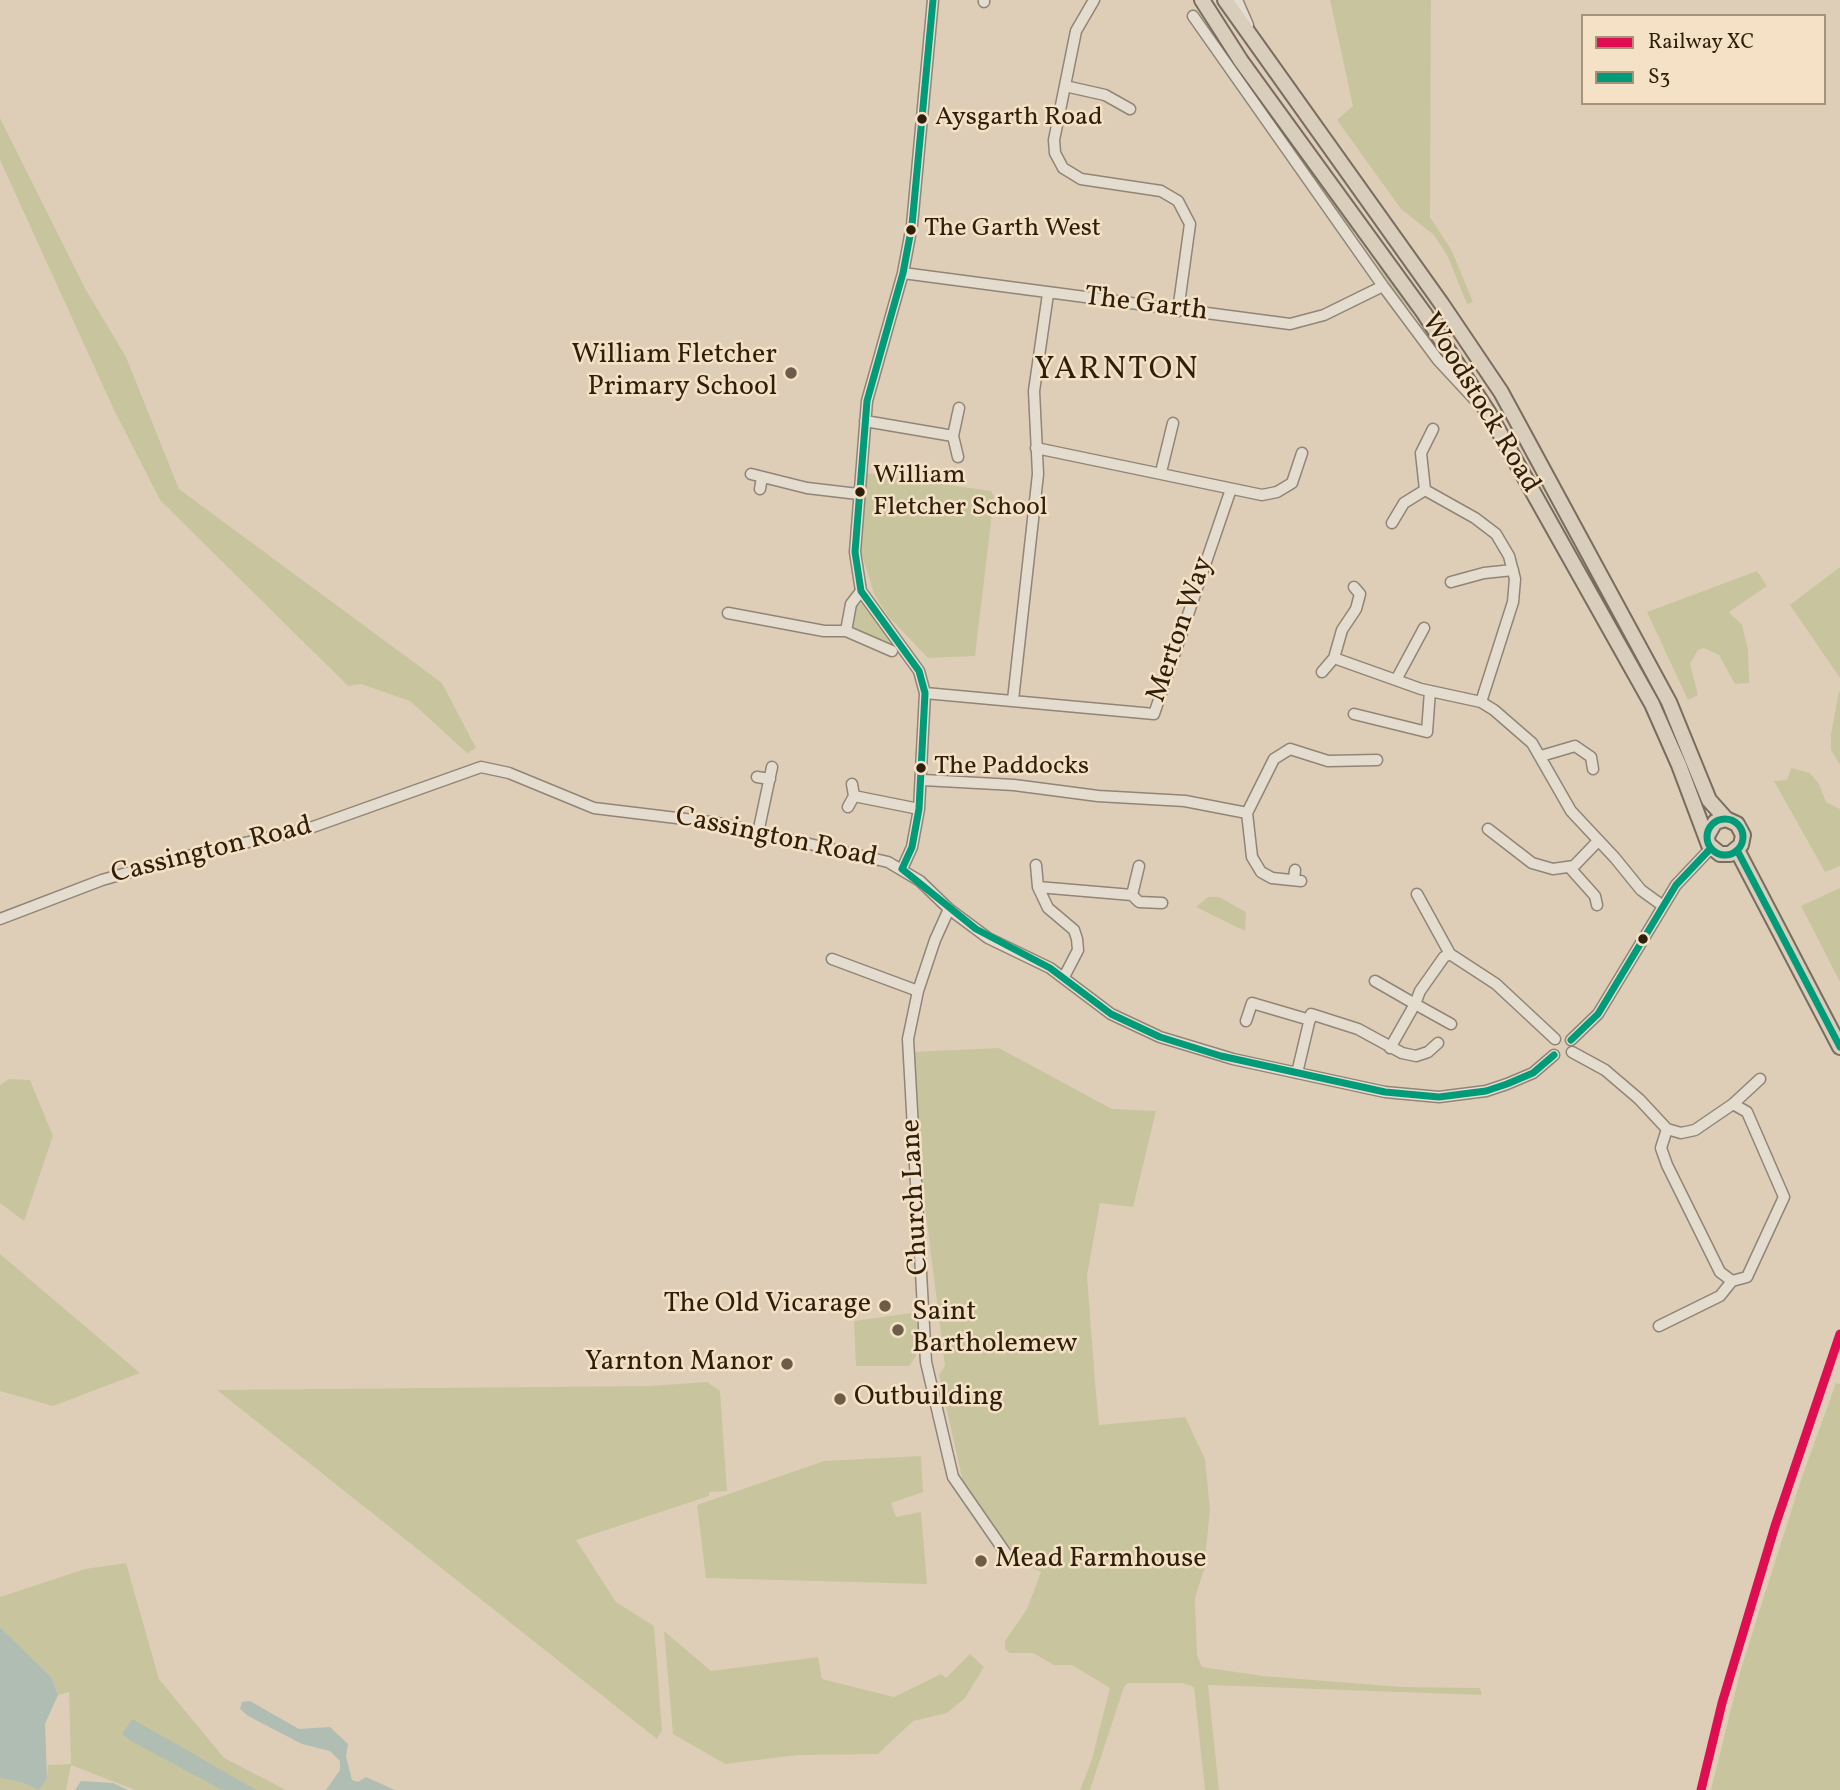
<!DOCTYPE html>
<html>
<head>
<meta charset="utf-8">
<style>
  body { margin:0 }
  #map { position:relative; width:1840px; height:1790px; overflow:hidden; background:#dfceb7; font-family:Vollkorn,serif }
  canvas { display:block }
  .legend { position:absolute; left:1581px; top:14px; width:245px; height:91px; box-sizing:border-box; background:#f5e2c6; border:2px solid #a5947c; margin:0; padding:9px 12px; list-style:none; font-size:21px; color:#2e1e0c }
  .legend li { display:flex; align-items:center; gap:14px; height:35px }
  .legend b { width:35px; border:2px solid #a5947c }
</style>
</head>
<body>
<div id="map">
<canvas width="1840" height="1790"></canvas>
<ul class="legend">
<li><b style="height:9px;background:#df0d52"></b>Railway XC</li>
<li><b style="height:9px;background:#009b79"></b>S3</li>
</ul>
</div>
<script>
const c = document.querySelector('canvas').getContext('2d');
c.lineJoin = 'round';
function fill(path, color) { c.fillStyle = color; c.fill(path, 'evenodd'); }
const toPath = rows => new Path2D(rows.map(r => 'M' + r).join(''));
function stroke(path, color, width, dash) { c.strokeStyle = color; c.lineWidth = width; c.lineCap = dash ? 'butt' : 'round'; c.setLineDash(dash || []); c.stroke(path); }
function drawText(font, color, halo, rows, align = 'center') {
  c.font = font + ' Vollkorn,serif'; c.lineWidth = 5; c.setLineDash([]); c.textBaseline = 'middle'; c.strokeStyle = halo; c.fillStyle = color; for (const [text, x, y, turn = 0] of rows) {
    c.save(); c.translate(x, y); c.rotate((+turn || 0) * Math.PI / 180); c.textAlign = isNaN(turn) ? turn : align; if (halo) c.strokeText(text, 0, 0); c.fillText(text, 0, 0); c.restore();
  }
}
fill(toPath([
  [1330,0,1431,0,1430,217,1452,251,1473,302,1467,304,1448,257,1434,235,1401,209,1337,120,1353,106],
  [1224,41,1353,222,1354,234,1377,265,1394,280,1419,319,1388,286,1224,55,1220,43],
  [0,118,86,290,126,357,179,489,442,683,476,748,467,753,410,701,361,684,348,686,160,500,114,410,0,160],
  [866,473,991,491,994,496,975,656,928,658,888,616,874,594,861,552],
  [1840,567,1840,678,1790,605],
  [1757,571,1767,586,1729,612,1742,625,1748,650,1749,683,1735,684,1719,655,1704,648,1698,650,1690,664,1698,695,1688,700,1647,612],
  [862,603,903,657,853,628,854,608],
  [1839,691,1840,692,1840,765,1831,750,1831,734],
  [1791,768,1810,773,1819,784,1826,802,1840,809,1840,866,1825,872,1774,781,1787,780],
  [1840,888,1840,982,1801,906],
  [1208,897,1219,897,1246,912,1245,931,1196,907],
  [999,1048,1112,1109,1156,1111,1133,1207,1100,1203,1087,1276,1095,1381,1099,1425,1185,1417,1205,1459,1210,1510,1204,1570,1195,1598,1197,1655,1202,1667,1263,1676,1401,1687,1480,1688,1482,1695,1208,1685,1219,1790,1205,1790,1194,1687,1183,1683,1128,1683,1124,1687,1090,1790,1080,1790,1092,1759,1110,1688,1072,1665,1054,1665,1033,1653,1010,1653,1005,1649,1005,1641,1027,1609,1041,1572,1023,1563,998,1539,963,1482,939,1375,945,1366,923,1191,911,1052],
  [9,1079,30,1080,53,1136,24,1221,0,1203,0,1085],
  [0,1254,140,1373,53,1406,0,1391],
  [919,1312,916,1356,909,1366,856,1366,854,1321],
  [707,1382,720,1391,727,1491,709,1492,709,1496,576,1540,616,1602,654,1626,662,1730,657,1739,217,1390,649,1386],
  [1836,1383,1840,1384,1840,1790,1711,1790,1741,1669,1802,1477],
  [921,1456,923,1492,891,1503,896,1517,921,1512,927,1584,706,1578,697,1505,824,1461],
  [126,1563,159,1679,224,1758,286,1790,135,1790,71,1765,66,1790,0,1790,0,1778,24,1783,47,1778,48,1765,71,1764,69,1692,58,1695,51,1677,0,1627,0,1597,85,1569],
  [664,1631,711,1671,818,1657,822,1679,894,1697,941,1674,946,1678,970,1654,984,1667,965,1698,947,1713,913,1721,878,1754,798,1755,725,1764,673,1734]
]), '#c8c59e');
fill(toPath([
  [0,1627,51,1677,58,1695,45,1724,47,1778,39,1790,24,1783,0,1778],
  [250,1701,299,1729,330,1727,348,1744,346,1757,352,1780,358,1782,366,1777,395,1790,326,1790,340,1770,340,1761,330,1751,302,1744,248,1716,240,1709,242,1702],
  [132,1719,185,1749,256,1790,222,1790,131,1741,122,1734],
  [81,1781,113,1783,128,1790,75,1790]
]), '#b0bdb2');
const minor = toPath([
  [984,0,984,2],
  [1094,0,1076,31,1054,140,1055,153,1063,168,1081,179,1161,191,1178,201,1190,224,1178,311],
  [1237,0,1248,25],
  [1193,16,1383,286,1438,360,1477,402],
  [1065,86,1105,95,1130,109],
  [903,273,1290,324,1324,315,1383,286],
  [865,421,953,436,959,408],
  [1433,429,1421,453,1425,490,1475,518,1496,534,1509,556,1515,579,1513,602,1481,702],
  [953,436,958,457],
  [1036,448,1262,495,1277,492,1292,483,1302,453],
  [1161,472,1173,423],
  [751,474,807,488,858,494],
  [760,489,762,477],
  [1392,523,1404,503,1425,490],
  [1451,582,1484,573,1513,570],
  [861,591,851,604,846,631,892,651],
  [728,613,824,631,846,631],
  [1334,658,1342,630,1356,609,1360,594,1354,587],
  [1322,672,1334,658,1421,689,1481,702,1494,710,1532,743,1571,811,1615,858,1641,890,1663,906],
  [1396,680,1424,628],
  [925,693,1154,714,1231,489],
  [1013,700,1038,474,1034,391,1048,294],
  [1354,714,1427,732,1430,691],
  [1541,756,1575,746,1591,757,1593,769],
  [757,777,770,779],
  [923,780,1014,785,1098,796,1185,801,1247,813],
  [852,784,854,796],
  [848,807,854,796,919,809],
  [1488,829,1532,863,1553,869,1574,866,1598,841],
  [758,833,772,767],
  [1036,865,1038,887],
  [1570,868,1595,896,1597,905],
  [902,869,912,847,919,809,925,693,919,671,861,591,855,552,867,401,903,273,912,225,933,0],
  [1294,880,1295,870],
  [1301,881,1272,878,1261,872,1252,857,1247,813,1274,759,1290,749,1328,761,1377,760],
  [1417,894,1450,954,1496,984,1555,1039],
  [1132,895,1139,866],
  [949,909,935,940,918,991,908,1039,926,1362,953,1477,1007,1555],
  [0,919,102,880,183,857,310,828,481,767,509,773,594,808,718,823,888,862,920,881,949,909,988,938,1050,968,1111,1014,1160,1037,1233,1059,1385,1092,1439,1097,1486,1091,1507,1084,1533,1073,1554,1055],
  [832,959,918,991],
  [1064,977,1078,950,1077,939,1074,930,1048,908,1038,887,1132,895,1139,902,1162,903],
  [1375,981,1415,1004,1420,991,1444,957,1450,954],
  [1246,1021,1252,1003,1310,1020],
  [1571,1040,1598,1014,1676,885,1711,848],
  [1390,1048,1415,1004,1451,1024],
  [1572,1052,1605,1070,1639,1099,1667,1129],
  [1297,1073,1311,1014,1358,1029,1402,1053,1416,1056,1428,1052,1438,1043],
  [1667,1129,1661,1148,1667,1165,1720,1272,1732,1281],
  [1667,1129,1681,1133,1695,1130,1733,1104,1760,1079],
  [1659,1326,1720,1296,1732,1281,1747,1277,1784,1197,1747,1112,1733,1104]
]);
const highway = toPath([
  [1202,0,1241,61,1424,313,1488,412,1652,704,1679,765,1709,845,1720,854,1730,854,1741,845,1743,835,1737,824,1726,819,1715,822,1707,836],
  [1225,0,1441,303,1501,392,1669,702,1709,800,1726,819],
  [1737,850,1840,1047]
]);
stroke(minor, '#908576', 13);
stroke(highway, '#786d5f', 18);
stroke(minor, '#e5dcd0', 10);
stroke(highway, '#d9cdbc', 14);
stroke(toPath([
  '1707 837a18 18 0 1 1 36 0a18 18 0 1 1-36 0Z',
  [1737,850,1840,1047],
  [902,869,912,847,919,809,925,693,919,671,861,591,855,552,867,401,903,273,912,225,933,0],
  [902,869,976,929,1050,968,1111,1014,1160,1037,1221,1056,1385,1092,1439,1097,1486,1091,1507,1084,1533,1073,1554,1055],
  [1571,1040,1598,1014,1676,885,1711,848]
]), '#009b79', 7);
stroke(toPath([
  [1701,1790,1722,1703,1775,1526,1840,1334]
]), '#df0d52', 9);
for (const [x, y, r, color] of [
  [922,119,6,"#2e1e0c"],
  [911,230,6,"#2e1e0c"],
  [791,373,7,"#6c5c48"],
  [860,492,6,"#2e1e0c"],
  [921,768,6,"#2e1e0c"],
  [1643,939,6,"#2e1e0c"],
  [885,1306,7,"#6c5c48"],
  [898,1330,7,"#6c5c48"],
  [787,1364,7,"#6c5c48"],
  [840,1399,7,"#6c5c48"],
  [981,1561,7,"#6c5c48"]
]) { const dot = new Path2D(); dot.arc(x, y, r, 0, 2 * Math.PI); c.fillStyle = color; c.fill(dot); stroke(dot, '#f5e2c6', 2.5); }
drawText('26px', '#2e1e0c', '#f5e2c6', [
  ["Aysgarth Road",935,119],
  ["The Garth West",924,230],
  ["William",873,477],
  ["Fletcher School",873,509],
  ["The Paddocks",934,768]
], 'left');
drawText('28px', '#2e1e0c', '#f5e2c6', [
  ["The Garth",1146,306,7],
  ["Woodstock Road",1479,404,59],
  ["Merton Way",1182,630,-71],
  ["Cassington Road",776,839,12],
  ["Cassington Road",212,852,-14],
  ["Church Lane",917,1197,-93]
]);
drawText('28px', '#2e1e0c', '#f5e2c6', [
  ["William Fletcher",777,357],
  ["Primary School",777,389],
  ["The Old Vicarage",871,1306],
  ["Saint",912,1314,"left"],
  ["Bartholemew",912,1346,"left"],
  ["Yarnton Manor",773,1364],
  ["Outbuilding",854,1399,"left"],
  ["Mead Farmhouse",995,1561,"left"]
], 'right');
c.letterSpacing = '2px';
drawText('32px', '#2e1e0c', '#f5e2c6', [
  ["YARNTON",1117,372]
]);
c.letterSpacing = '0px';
</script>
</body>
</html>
